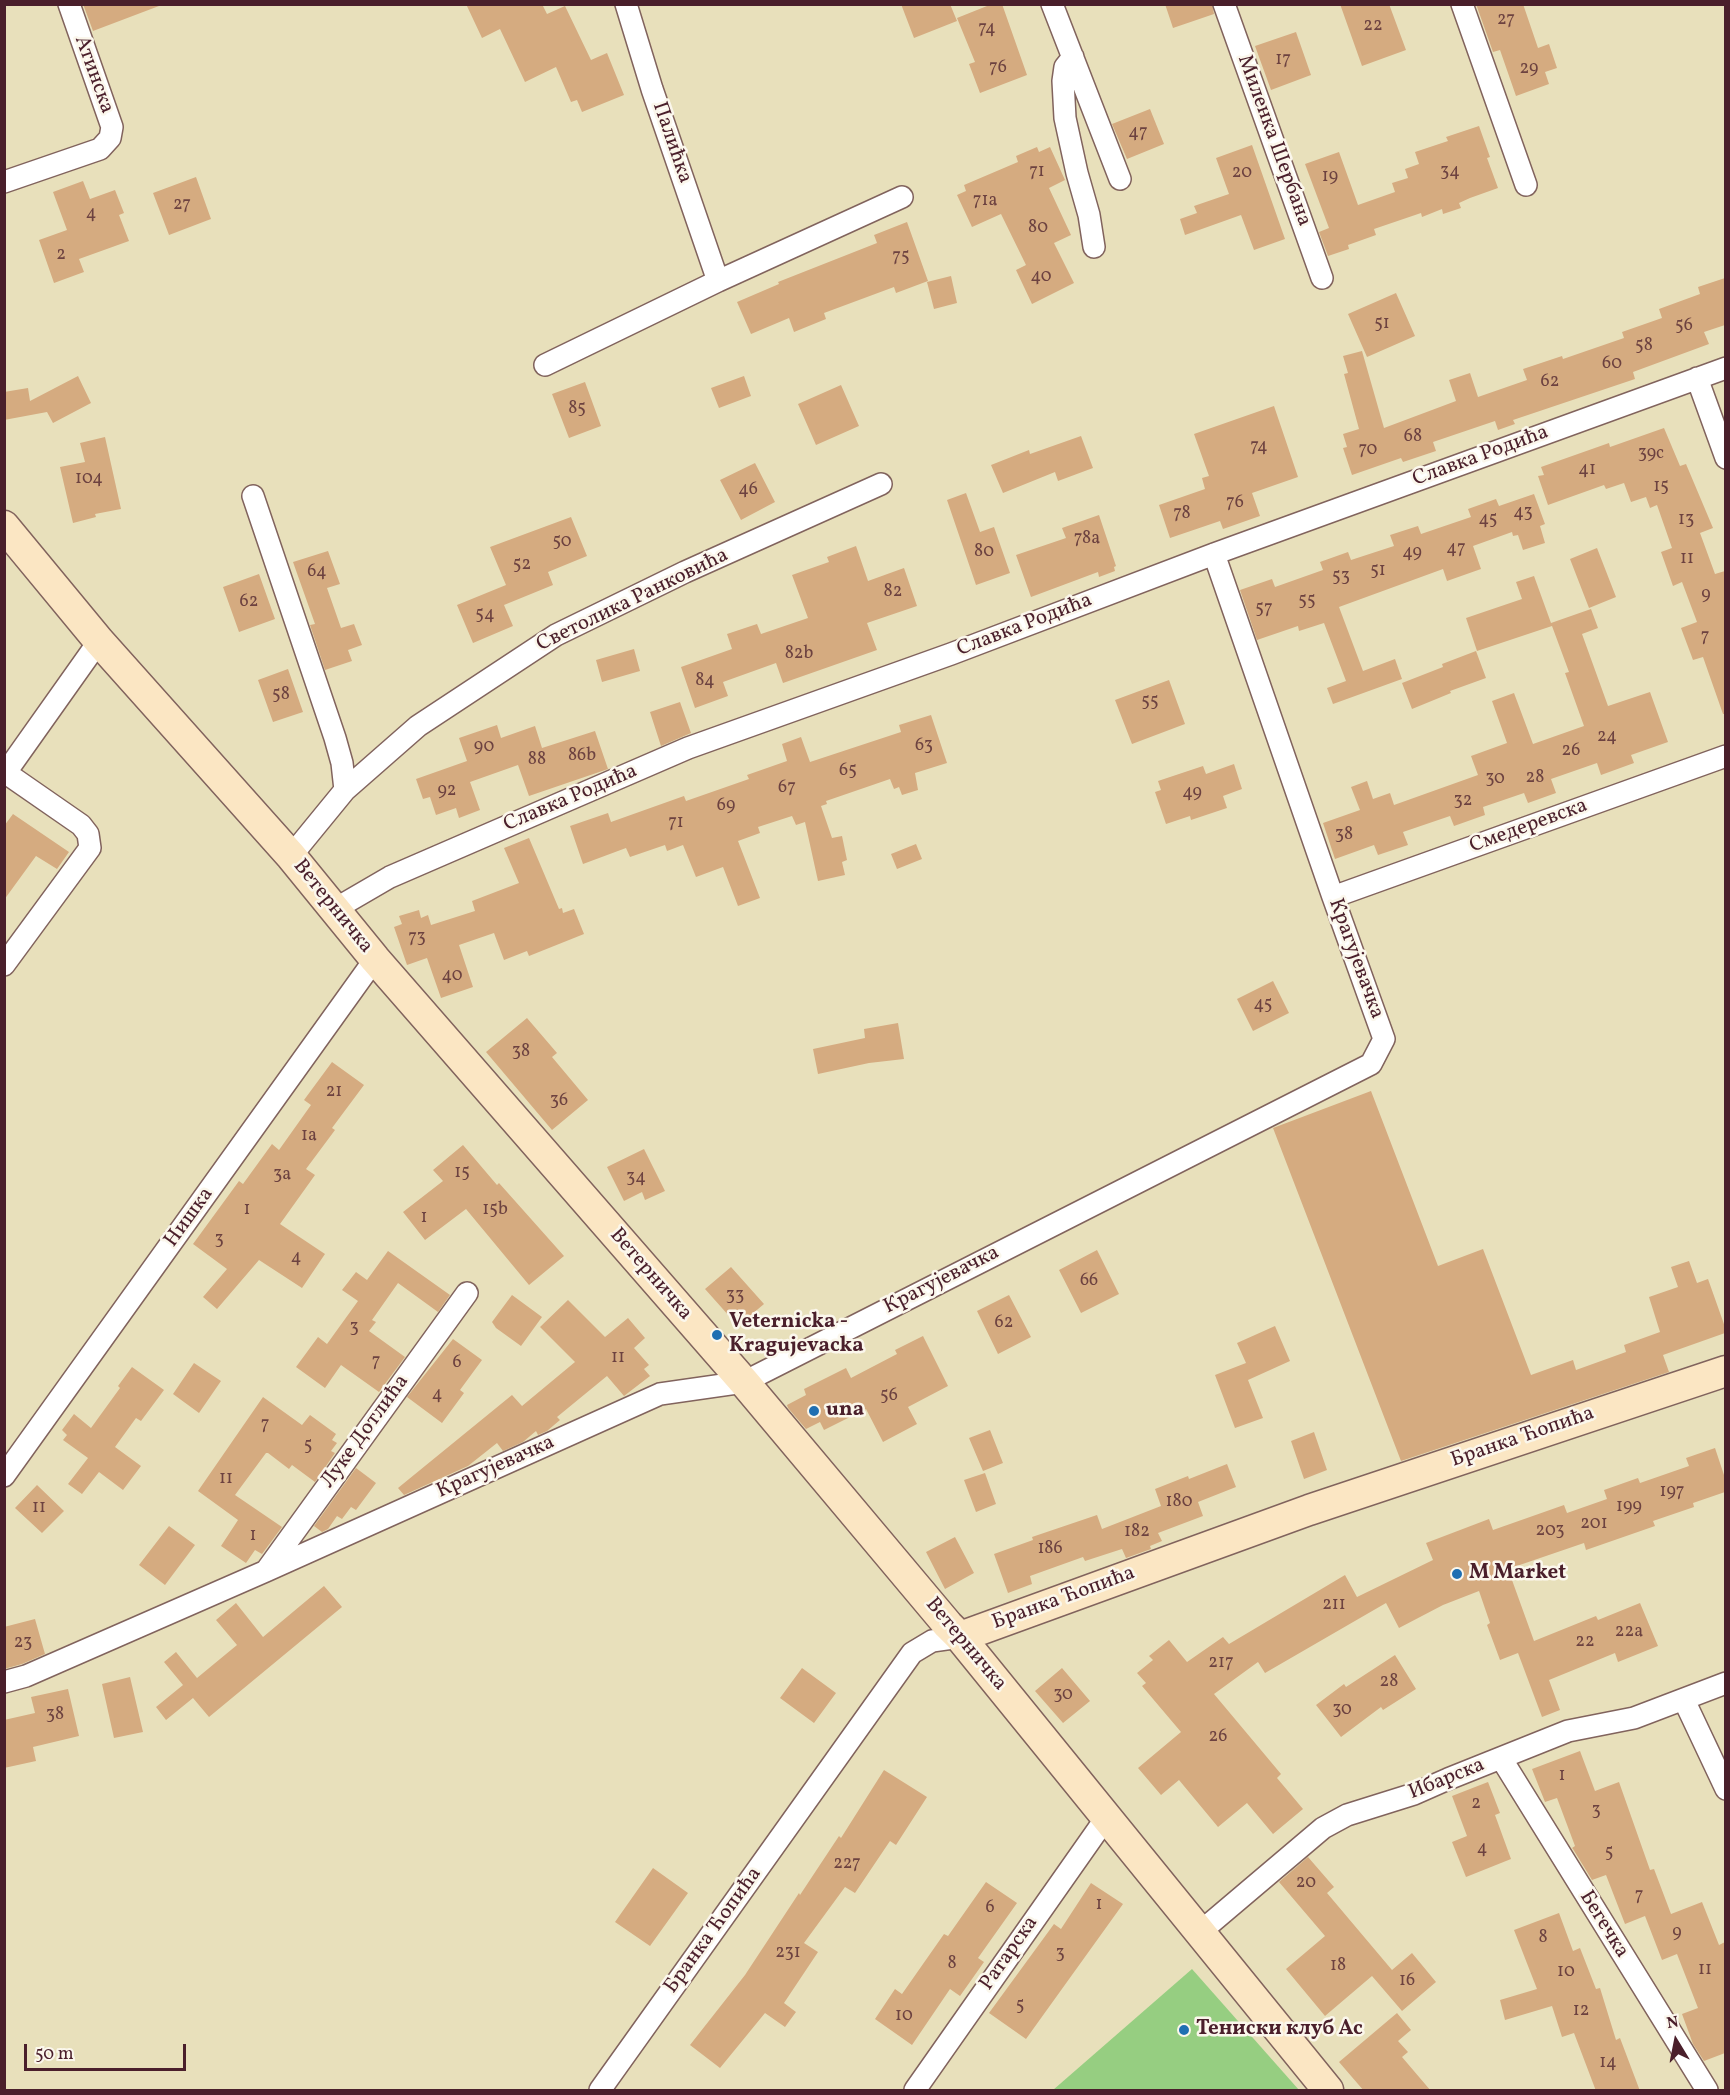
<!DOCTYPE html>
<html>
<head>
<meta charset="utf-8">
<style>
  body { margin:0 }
  #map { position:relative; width:1730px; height:2095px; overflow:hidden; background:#e8e0bb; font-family:Vollkorn,serif }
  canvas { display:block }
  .frame { position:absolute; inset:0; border:6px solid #4a1f2b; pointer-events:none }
  .north { position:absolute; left:1646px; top:2011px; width:60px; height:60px; -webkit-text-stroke:4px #fbf7ec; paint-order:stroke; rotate:350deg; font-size:16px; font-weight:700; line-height:24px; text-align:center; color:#4a1f2b }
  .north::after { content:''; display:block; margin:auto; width:21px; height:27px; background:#4a1f2b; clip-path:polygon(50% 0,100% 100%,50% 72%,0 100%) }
  .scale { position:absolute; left:24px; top:2044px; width:162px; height:27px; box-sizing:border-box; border:3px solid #4a1f2b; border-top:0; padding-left:8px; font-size:18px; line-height:21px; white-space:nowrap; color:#4a1f2b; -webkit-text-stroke:4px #fbf7ec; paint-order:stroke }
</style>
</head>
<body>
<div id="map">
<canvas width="1730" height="2095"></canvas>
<div class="frame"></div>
<div class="north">N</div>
<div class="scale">50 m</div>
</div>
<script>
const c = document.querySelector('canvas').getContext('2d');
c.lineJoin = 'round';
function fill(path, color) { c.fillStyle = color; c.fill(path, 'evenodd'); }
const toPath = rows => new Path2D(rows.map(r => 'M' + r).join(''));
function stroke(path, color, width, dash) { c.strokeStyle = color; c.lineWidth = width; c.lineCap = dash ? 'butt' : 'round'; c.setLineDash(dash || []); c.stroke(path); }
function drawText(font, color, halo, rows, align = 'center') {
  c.font = font + ' Vollkorn,serif'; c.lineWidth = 5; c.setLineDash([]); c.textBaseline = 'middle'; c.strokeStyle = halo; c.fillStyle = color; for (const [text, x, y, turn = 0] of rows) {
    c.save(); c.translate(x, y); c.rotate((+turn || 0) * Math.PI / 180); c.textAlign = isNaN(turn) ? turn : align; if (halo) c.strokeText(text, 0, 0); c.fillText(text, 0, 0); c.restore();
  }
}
fill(toPath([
  [1192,1969,1299,2090,1053,2090]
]), '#96ce81');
fill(toPath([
  [83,4,158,4,159,6,93,31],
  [466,4,542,4,547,14,565,6,591,60,607,53,624,95,582,112,577,100,571,102,556,67,525,82,500,29,482,38],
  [901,4,950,4,957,21,914,38],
  [992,4,1002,4,1027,75,980,93,969,64,975,62,957,18],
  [1165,4,1212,4,1214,14,1173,28],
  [1340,4,1389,4,1406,50,1362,66],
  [1476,4,1523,4,1538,48,1549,44,1557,68,1545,72,1549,84,1516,96,1500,50,1493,52],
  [1296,32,1311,75,1271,90,1255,46],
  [1150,109,1164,144,1127,159,1112,124],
  [1479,126,1490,157,1487,158,1498,188,1470,198,1459,203,1461,208,1443,214,1442,209,1422,217,1421,213,1374,229,1376,235,1348,245,1349,249,1328,256,1319,232,1329,228,1305,164,1339,152,1358,205,1395,192,1392,183,1408,178,1405,169,1419,164,1415,152,1448,141,1446,137],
  [1252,145,1285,239,1254,250,1241,215,1185,235,1180,219,1197,213,1194,206,1229,194,1216,158],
  [1037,147,1039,152,1050,147,1065,180,1049,188,1071,235,1054,243,1074,283,1032,304,1016,270,1026,265,1001,214,972,227,957,195,966,191,964,185,1018,162,1016,156],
  [196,177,211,219,169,235,153,193],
  [83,181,90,199,115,190,124,213,119,215,129,241,79,259,84,272,54,283,39,240,67,230,53,192],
  [907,222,928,281,896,293,894,287,824,313,826,319,794,332,789,318,751,334,737,302,779,284,778,282,877,243,874,235],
  [951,276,957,303,934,309,927,282],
  [1725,278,1725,325,1704,332,1709,344,1633,372,1635,379,1513,420,1515,424,1498,430,1495,421,1433,442,1436,451,1403,462,1401,458,1352,475,1343,448,1347,447,1343,434,1359,429,1344,374,1348,373,1343,356,1362,351,1384,428,1456,401,1449,380,1470,373,1478,397,1527,380,1523,369,1562,356,1563,359,1624,338,1622,332,1662,318,1659,309,1700,294,1698,287],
  [1396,293,1415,336,1367,357,1348,314],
  [78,376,91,403,53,423,47,412,4,420,4,392,28,388,30,401],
  [744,376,751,396,719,408,711,388],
  [585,382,601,426,569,438,552,394],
  [841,385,859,426,816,445,798,404],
  [1274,406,1298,477,1252,493,1260,516,1223,529,1220,521,1170,538,1159,505,1205,489,1202,478,1209,476,1194,434],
  [1664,428,1680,466,1686,464,1713,528,1700,533,1715,574,1725,571,1725,714,1723,714,1703,657,1693,660,1681,628,1697,622,1682,582,1673,586,1661,552,1672,548,1657,505,1650,508,1646,497,1631,502,1624,483,1606,489,1604,485,1548,505,1538,476,1544,475,1541,467,1609,443,1610,447],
  [1081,436,1093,468,1058,481,1055,472,1003,493,991,465,1029,450,1030,454],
  [105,437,121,509,95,514,96,517,73,523,60,467,85,462,80,443],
  [755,463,775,502,741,520,720,480],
  [966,493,980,532,994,527,1010,573,976,585,947,500],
  [1534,494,1545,524,1540,526,1545,543,1523,550,1518,535,1513,536,1512,532,1473,546,1481,569,1447,581,1443,569,1339,607,1363,671,1395,659,1402,679,1333,704,1327,688,1346,681,1324,623,1299,631,1298,626,1257,640,1240,590,1272,579,1275,587,1323,570,1320,562,1348,552,1351,560,1394,546,1390,535,1418,526,1421,534,1471,517,1468,509,1496,499,1499,506],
  [1099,515,1116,566,1114,567,1115,571,1099,577,1098,572,1031,597,1016,555,1066,538,1062,528],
  [571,517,587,556,548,572,553,585,504,605,513,626,473,643,457,605,506,585,490,547],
  [856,546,868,581,904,568,917,606,867,623,877,650,783,683,776,663,723,682,728,696,695,708,681,667,732,649,727,634,757,624,761,634,808,618,792,575,829,562,827,557],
  [1597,548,1616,597,1589,608,1570,559],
  [328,551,340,584,327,588,341,628,354,624,362,645,348,650,352,661,325,670,310,625,315,624,293,562],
  [259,574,275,619,239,632,223,587],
  [1534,576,1551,623,1591,609,1598,628,1582,634,1608,706,1650,692,1668,742,1631,755,1634,763,1601,775,1597,763,1551,779,1556,793,1528,803,1524,793,1483,807,1485,815,1454,826,1450,816,1403,832,1408,845,1378,855,1374,845,1335,859,1323,823,1360,810,1351,787,1367,781,1373,799,1390,793,1394,805,1478,775,1471,756,1507,743,1492,701,1514,693,1533,744,1584,726,1565,673,1569,672,1552,626,1477,651,1466,618,1522,599,1516,582],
  [634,649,640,671,602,682,596,660],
  [1476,651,1486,678,1450,691,1451,693,1412,709,1402,683,1443,667,1442,664],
  [288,669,303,712,273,722,258,680],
  [1169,680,1185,724,1132,744,1115,700],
  [680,702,691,733,661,746,650,712],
  [931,715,947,763,915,773,918,790,902,795,899,787,894,789,890,779,826,801,827,804,821,806,832,838,842,836,847,860,842,862,845,875,818,881,805,822,796,825,792,816,758,827,760,833,738,841,760,898,738,906,723,867,696,877,683,845,667,851,665,845,630,857,626,848,583,864,570,826,608,813,611,822,684,796,686,801,749,779,747,775,787,761,782,744,801,737,810,762,901,732,899,725],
  [497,725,501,738,535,726,542,748,595,731,608,769,529,796,518,765,470,782,480,810,459,818,456,808,436,815,430,797,423,799,416,779,467,761,459,738],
  [1234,764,1242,789,1223,796,1227,808,1191,820,1190,816,1166,824,1155,792,1161,790,1158,781,1203,766,1206,774],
  [13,814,69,852,57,869,36,856,4,900,4,826],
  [529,838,559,909,562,908,563,913,574,909,584,934,529,956,527,951,504,960,494,933,459,945,473,987,441,998,427,958,407,965,394,927,402,924,399,916,419,910,421,918,428,915,431,925,475,911,472,901,519,883,504,848],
  [916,844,922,859,897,869,891,854],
  [1273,981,1289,1013,1253,1031,1237,999],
  [527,1018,557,1053,552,1057,588,1100,552,1130,486,1052],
  [898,1023,904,1059,869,1063,818,1074,813,1049,865,1038,864,1029],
  [332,1062,364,1085,332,1128,335,1130,306,1169,315,1175,280,1224,325,1254,302,1288,259,1260,217,1309,203,1297,227,1269,193,1244,239,1181,243,1184,272,1144,279,1150,311,1105,304,1100],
  [1371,1091,1438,1266,1483,1249,1531,1375,1573,1360,1576,1370,1626,1352,1624,1345,1660,1332,1649,1297,1678,1287,1671,1267,1689,1261,1697,1283,1708,1279,1725,1327,1725,1333,1663,1355,1669,1372,1401,1461,1273,1128],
  [463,1145,497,1185,499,1183,564,1256,529,1285,466,1209,425,1240,403,1212,443,1181,433,1170],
  [644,1149,665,1191,645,1200,642,1192,624,1201,607,1167],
  [1097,1250,1119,1294,1081,1313,1059,1270],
  [388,1251,450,1295,438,1312,398,1283,372,1320,376,1322,369,1331,405,1357,379,1392,341,1365,325,1388,296,1367,318,1337,327,1344,358,1301,342,1290,356,1272,367,1280],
  [731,1267,764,1304,738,1326,705,1289],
  [512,1295,542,1317,521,1346,496,1328,492,1322],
  [1009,1295,1031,1337,998,1354,977,1311],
  [568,1300,605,1337,628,1318,645,1338,634,1348,649,1365,644,1369,650,1376,624,1396,607,1376,557,1417,560,1420,547,1431,538,1435,536,1431,523,1442,503,1451,497,1443,468,1466,404,1495,398,1488,512,1395,522,1406,575,1362,540,1327],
  [1275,1326,1290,1361,1248,1380,1263,1418,1235,1428,1215,1375,1246,1363,1237,1343],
  [923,1336,948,1386,908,1407,917,1424,883,1442,866,1409,824,1430,820,1422,806,1429,788,1408,787,1405,806,1395,804,1389,846,1368,851,1378,897,1354,895,1350],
  [453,1339,482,1360,460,1390,464,1393,442,1423,407,1397],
  [194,1363,221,1381,199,1413,173,1394],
  [132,1367,164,1390,141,1421,136,1418,115,1447,141,1466,123,1490,99,1472,82,1494,68,1484,88,1458,63,1440,67,1435,62,1430,74,1414,91,1428,120,1388,118,1386],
  [263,1397,302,1425,310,1415,336,1434,332,1440,337,1443,331,1451,335,1453,315,1482,292,1465,289,1469,268,1453,266,1453,235,1495,282,1527,262,1554,255,1550,246,1563,221,1546,238,1520,198,1491],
  [990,1430,1003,1463,983,1471,969,1438],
  [1314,1432,1327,1470,1304,1479,1291,1441],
  [1715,1448,1725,1478,1725,1492,1693,1503,1694,1507,1653,1521,1655,1526,1586,1550,1584,1543,1508,1569,1534,1641,1596,1616,1598,1620,1640,1603,1658,1646,1618,1662,1615,1653,1549,1680,1560,1710,1542,1717,1518,1653,1500,1660,1487,1625,1490,1623,1479,1591,1443,1605,1399,1628,1386,1603,1265,1673,1258,1662,1214,1694,1281,1774,1277,1778,1303,1809,1273,1834,1247,1803,1218,1827,1179,1780,1161,1795,1138,1768,1181,1732,1142,1686,1146,1683,1137,1673,1153,1660,1149,1656,1169,1640,1187,1662,1223,1637,1229,1644,1345,1575,1357,1597,1433,1560,1426,1543,1489,1519,1493,1530,1564,1505,1567,1513,1607,1499,1604,1490,1638,1478,1640,1483,1689,1466,1686,1458],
  [1227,1464,1236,1487,1198,1502,1203,1516,1158,1533,1162,1541,1150,1546,1151,1549,1126,1558,1122,1549,1085,1561,1083,1557,1030,1576,1032,1584,1008,1593,994,1554,1033,1540,1032,1537,1097,1515,1102,1529,1161,1506,1155,1489,1188,1476,1189,1479],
  [356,1468,376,1483,356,1510,351,1507,342,1519,337,1516,328,1529,322,1532,314,1526],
  [985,1473,996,1504,976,1512,964,1480],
  [37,1485,64,1511,42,1533,15,1508],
  [169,1526,195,1545,165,1585,139,1565],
  [955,1537,974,1573,945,1589,926,1552],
  [324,1586,342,1607,209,1717,193,1698,166,1720,156,1707,183,1685,164,1662,176,1652,197,1678,237,1645,216,1620,236,1603,263,1637],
  [35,1619,45,1654,22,1664,4,1669,4,1627],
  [1395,1655,1416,1689,1383,1710,1381,1707,1341,1737,1316,1705,1344,1684,1346,1687],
  [802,1668,836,1693,814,1723,780,1698],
  [1062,1668,1090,1701,1063,1723,1035,1691],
  [130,1677,143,1732,114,1738,102,1684],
  [68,1689,79,1736,33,1747,36,1761,4,1768,4,1720,35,1713,31,1697],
  [1580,1751,1595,1791,1619,1782,1650,1870,1654,1869,1671,1914,1702,1902,1719,1945,1725,1942,1725,2053,1704,2061,1693,2044,1682,2014,1698,2008,1677,1954,1662,1960,1645,1916,1625,1924,1606,1875,1592,1880,1573,1849,1572,1848,1575,1846,1557,1798,1545,1802,1532,1769],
  [884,1770,927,1797,896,1845,890,1841,855,1893,845,1887,804,1943,818,1952,784,2003,796,2012,785,2027,765,2013,720,2068,690,2045,745,1975,799,1893,800,1895,839,1836,841,1838],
  [1488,1782,1500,1813,1495,1815,1511,1859,1466,1877,1452,1842,1467,1836,1452,1796],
  [1308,1857,1334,1887,1327,1893,1392,1970,1412,1953,1436,1982,1402,2011,1372,1976,1325,2016,1286,1969,1325,1936,1279,1882],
  [653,1868,688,1893,650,1946,615,1922],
  [986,1882,1017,1903,978,1958,984,1962,960,1996,950,1989,912,2045,875,2019,895,1989,902,1994,944,1934,948,1936],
  [1091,1883,1123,1904,1026,2039,989,2013,1054,1924,1061,1929],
  [1559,1913,1573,1951,1580,1948,1596,1989,1600,1988,1616,2040,1620,2038,1640,2091,1596,2091,1574,2033,1562,2037,1552,2006,1505,2020,1500,2000,1537,1989,1514,1930],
  [1397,2013,1411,2030,1398,2041,1408,2052,1402,2057,1431,2091,1364,2091,1339,2062]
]), '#d5ab80');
const street = toPath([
  [626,4,652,89,718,281],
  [1052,4,1120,179],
  [1224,4,1322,278],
  [1462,4,1526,185],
  [1073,57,1065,67,1063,81,1065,118,1077,173,1089,215,1094,247],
  [4,182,100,149,110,138,112,127,69,4],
  [545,365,718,281,902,197],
  [1697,378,1726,458],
  [253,496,335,738,342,763,345,790],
  [4,775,99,641],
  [291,856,345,790,418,726,556,635,685,572,881,484],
  [1333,897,1726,756],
  [335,909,390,877,688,748,951,654,1214,554,1726,368],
  [4,965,90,848,88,834,81,825,6,773],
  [4,1476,375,959],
  [266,1571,467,1293],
  [4,1682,26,1676,266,1571,660,1394,744,1382,1371,1064,1384,1039,1333,897,1214,554],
  [1684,1700,1726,1789],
  [1501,1758,1707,2090],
  [1199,1933,1323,1828,1347,1815,1414,1794,1448,1779,1568,1731,1634,1718,1726,1683],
  [600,2090,912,1653,932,1641,960,1637],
  [915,2090,1106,1818]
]);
const secondary = toPath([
  [4,526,99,641,291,856,375,959,744,1382,948,1625,960,1637,1328,2090],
  [960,1637,1309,1510,1726,1371]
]);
stroke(street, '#81635d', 24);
stroke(secondary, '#81635d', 33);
stroke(street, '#fff', 21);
stroke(secondary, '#fbe6c3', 30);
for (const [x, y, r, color] of [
  [717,1335,6,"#1f6fb2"],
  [814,1411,6,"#1f6fb2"],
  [1457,1574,6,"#1f6fb2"],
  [1184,2030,6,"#1f6fb2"]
]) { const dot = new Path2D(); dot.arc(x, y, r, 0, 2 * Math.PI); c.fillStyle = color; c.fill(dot); stroke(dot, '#fbf7ec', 2); }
drawText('18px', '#6d4240', null, [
  ["27",1506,21],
  ["22",1373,27],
  ["74",987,30],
  ["17",1283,61],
  ["76",998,69],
  ["29",1529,70],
  ["47",1138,134],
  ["71",1037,173],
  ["34",1450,173],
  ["20",1242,174],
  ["19",1330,178],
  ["71a",985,202],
  ["27",182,206],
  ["4",91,215],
  ["80",1038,229],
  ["2",61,256],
  ["75",901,258],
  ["40",1041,278],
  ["51",1382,325],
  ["56",1684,327],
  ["58",1644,347],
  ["60",1612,365],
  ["62",1550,383],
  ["85",577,410],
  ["68",1413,438],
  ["74",1259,448],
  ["70",1368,451],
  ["39c",1651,455],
  ["41",1587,471],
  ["104",89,480],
  ["15",1661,488],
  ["46",748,491],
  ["76",1235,504],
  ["43",1523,514],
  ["78",1182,515],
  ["45",1488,521],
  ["13",1686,521],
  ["78a",1087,540],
  ["50",562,543],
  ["47",1456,550],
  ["80",984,553],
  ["49",1412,554],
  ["11",1687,560],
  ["52",522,566],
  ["51",1378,572],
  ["64",317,573],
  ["53",1341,578],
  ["82",893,593],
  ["9",1706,596],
  ["55",1307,602],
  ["62",249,603],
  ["57",1264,610],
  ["54",485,616],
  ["7",1705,638],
  ["82b",799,655],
  ["84",705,682],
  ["58",281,696],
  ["55",1150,703],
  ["24",1607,738],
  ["63",924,747],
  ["90",484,748],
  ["26",1571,752],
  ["86b",582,757],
  ["88",537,761],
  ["65",848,772],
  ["28",1535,779],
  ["30",1495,780],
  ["67",787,789],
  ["92",447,792],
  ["49",1192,794],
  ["32",1463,802],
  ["69",726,807],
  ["71",676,824],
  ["38",1344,836],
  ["73",417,939],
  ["40",452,977],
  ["45",1263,1006],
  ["38",521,1053],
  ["21",334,1093],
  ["36",559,1102],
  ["1a",309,1137],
  ["15",462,1174],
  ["3a",282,1176],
  ["34",636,1179],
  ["1",247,1211],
  ["15b",495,1211],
  ["1",424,1219],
  ["3",219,1241],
  ["4",296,1259],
  ["66",1089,1282],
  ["33",735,1297],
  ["62",1004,1324],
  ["3",354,1329],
  ["11",618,1359],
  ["7",376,1363],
  ["6",457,1364],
  ["4",437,1396],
  ["56",889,1397],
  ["7",265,1426],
  ["5",308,1447],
  ["11",226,1480],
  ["197",1672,1493],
  ["180",1179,1503],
  ["199",1629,1508],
  ["11",39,1509],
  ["201",1594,1525],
  ["203",1550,1532],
  ["182",1137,1533],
  ["1",253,1537],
  ["186",1050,1550],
  ["211",1334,1606],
  ["22a",1629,1633],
  ["22",1585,1643],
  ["23",23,1644],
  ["217",1221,1664],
  ["28",1389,1683],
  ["30",1063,1696],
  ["30",1342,1711],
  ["38",55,1716],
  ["26",1218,1738],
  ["1",1562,1777],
  ["2",1476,1805],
  ["3",1596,1812],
  ["4",1482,1850],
  ["5",1609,1854],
  ["227",847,1865],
  ["20",1306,1884],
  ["7",1639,1897],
  ["1",1099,1906],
  ["6",990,1909],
  ["9",1677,1934],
  ["8",1543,1939],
  ["231",788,1954],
  ["3",1060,1955],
  ["8",952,1965],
  ["18",1338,1967],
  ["11",1705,1971],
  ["10",1566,1973],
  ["16",1407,1982],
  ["5",1020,2007],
  ["12",1581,2012],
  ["10",904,2017],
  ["14",1608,2064]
]);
drawText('21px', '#4a1f2b', '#fbf7ec', [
  ["Атинска",93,75,70],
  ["Миленка Шербана",1273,141,70],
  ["Палићка",671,143,71],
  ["Славка Родића",1481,457,-20],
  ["Светолика Ранковића",633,601,-26],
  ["Славка Родића",1025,626,-21],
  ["Славка Родића",571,799,-23],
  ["Смедеревска",1529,827,-20],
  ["Ветерничка",332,907,51],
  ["Крагујевачка",1355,959,70],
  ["Нишка",190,1218,-54],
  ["Ветерничка",650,1275,49],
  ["Крагујевачка",942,1281,-27],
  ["Луке Дотлића",366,1432,-54],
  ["Бранка Ћопића",1523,1438,-19],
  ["Крагујевачка",496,1468,-24],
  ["Бранка Ћопића",1064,1599,-20],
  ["Ветерничка",965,1645,50],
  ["Ибарска",1447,1780,-22],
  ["Бегечка",1603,1925,58],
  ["Бранка Ћопића",714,1931,-54],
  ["Ратарска",1010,1954,-55]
]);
drawText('bold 21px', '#4a1f2b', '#fbf7ec', [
  ["Veternicka -",729,1323],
  ["Kragujevacka",729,1347],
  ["una",826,1411],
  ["M Market",1469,1574],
  ["Тениски клуб Ас",1196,2030]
], 'left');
</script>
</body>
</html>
